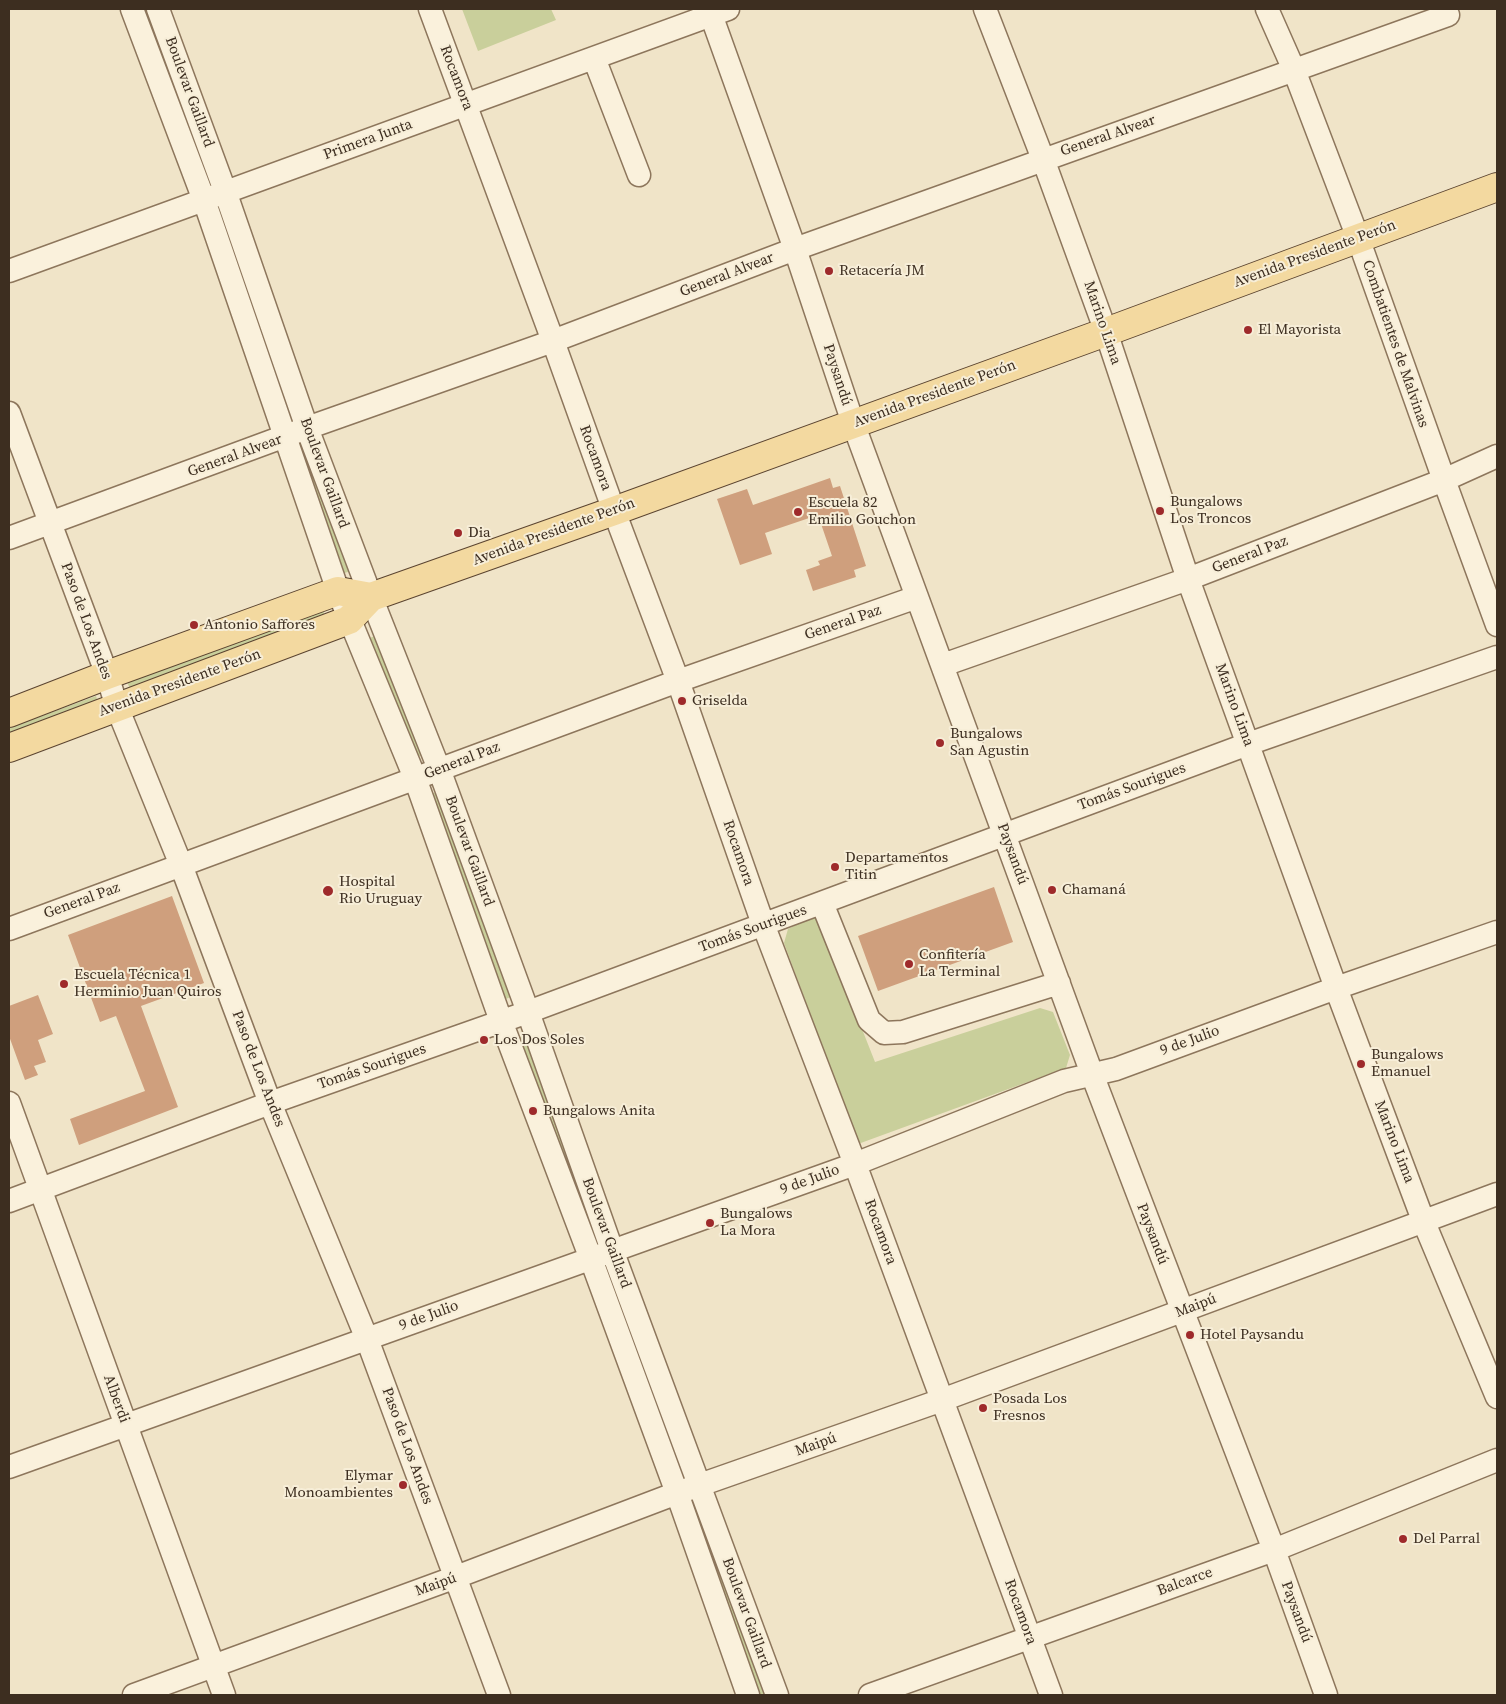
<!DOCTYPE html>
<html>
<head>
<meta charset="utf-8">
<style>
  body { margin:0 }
  #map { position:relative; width:1506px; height:1704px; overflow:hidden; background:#f0e4c8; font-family:"Source Serif 4",serif }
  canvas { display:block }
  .frame { position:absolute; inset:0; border:10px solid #3d2e20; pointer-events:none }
</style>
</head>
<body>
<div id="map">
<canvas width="1506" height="1704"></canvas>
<div class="frame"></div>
</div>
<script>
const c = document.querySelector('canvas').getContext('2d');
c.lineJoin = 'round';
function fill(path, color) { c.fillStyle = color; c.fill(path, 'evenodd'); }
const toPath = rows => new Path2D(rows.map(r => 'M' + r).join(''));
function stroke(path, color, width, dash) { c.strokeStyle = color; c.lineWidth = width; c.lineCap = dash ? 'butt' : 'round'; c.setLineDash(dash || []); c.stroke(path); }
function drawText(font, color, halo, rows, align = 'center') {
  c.font = font + ' "Source Serif 4",serif'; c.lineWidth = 4; c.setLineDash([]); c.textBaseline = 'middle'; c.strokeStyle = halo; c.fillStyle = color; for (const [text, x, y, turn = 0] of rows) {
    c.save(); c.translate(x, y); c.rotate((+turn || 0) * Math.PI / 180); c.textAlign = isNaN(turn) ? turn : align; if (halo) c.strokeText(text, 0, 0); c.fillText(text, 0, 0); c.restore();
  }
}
fill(toPath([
  [462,9,551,9,556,20,478,51],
  [306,450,351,571,338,575,294,454],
  [323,610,326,619,131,691,127,682],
  [377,635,425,754,412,759,365,640],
  [96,696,99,705,9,738,9,728],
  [437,792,513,996,501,1001,424,797],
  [817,915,875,1062,1040,1008,1053,1012,1070,1055,1066,1068,858,1144,784,943,788,929],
  [525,1035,602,1239,589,1244,513,1040],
  [699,1508,769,1695,755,1695,687,1513]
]), '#c9cf9b');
fill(toPath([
  [830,478,833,488,840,486,866,566,854,570,856,577,813,591,806,570,820,565,818,561,832,556,818,515,765,533,772,554,740,565,717,499,747,489,753,505],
  [994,887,1013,942,878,991,858,936],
  [172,896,204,983,141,1006,178,1107,79,1145,70,1119,145,1091,116,1016,100,1022,68,935],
  [38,995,53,1034,38,1040,46,1062,34,1066,38,1075,25,1080,9,1036,9,1006]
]), '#cf9f7d');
const minor = toPath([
  [132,9,204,200,338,591,415,778,501,1021,591,1259,677,1493,748,1695],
  [158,9,225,191,307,428,371,597,439,769,528,1012,612,1250,777,1695],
  [430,9,553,341,614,511,678,681,763,924,855,1164,1051,1695],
  [709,9,795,249,853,423,917,597,1092,1074,1274,1550,1326,1695],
  [985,9,1043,159,1106,332,1188,579,1336,988,1423,1220,1497,1397],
  [1267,9,1294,70,1358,238,1444,480,1497,625],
  [594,58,639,175],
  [9,271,728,9],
  [9,413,107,675,117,707,181,865,270,1103,367,1339,499,1695],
  [9,538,307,428,553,341,795,249,1448,15],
  [943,665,1188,579,1444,480,1497,456],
  [822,903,869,1020,884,1033,903,1032,1059,983],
  [9,929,678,681,917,597],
  [9,1103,224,1695],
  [9,1201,270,1103,528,1012,1248,744,1497,657],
  [9,1467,855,1164,1064,1081,1116,1069,1336,988,1497,932],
  [134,1695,456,1577,677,1493,942,1400,1497,1194],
  [870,1695,1274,1550,1497,1460]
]);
const major = toPath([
  [9,713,107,675,338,591,371,597],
  [9,748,349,620,371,597,614,511,1106,332,1497,187]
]);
stroke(minor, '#8d765c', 25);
stroke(major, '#5b4430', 30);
stroke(minor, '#faf1dc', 22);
stroke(major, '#f3d9a0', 28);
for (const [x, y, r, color] of [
  [829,271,5,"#9e2a2b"],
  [1248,330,5,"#9e2a2b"],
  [1160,511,5,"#9e2a2b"],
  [798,512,5,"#9e2a2b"],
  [458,533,5,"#9e2a2b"],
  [194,625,5,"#9e2a2b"],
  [682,701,5,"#9e2a2b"],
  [940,743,5,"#9e2a2b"],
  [835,867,5,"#9e2a2b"],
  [1052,890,5,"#9e2a2b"],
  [328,891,6,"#9e2a2b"],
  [909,964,5,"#9e2a2b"],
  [64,984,5,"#9e2a2b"],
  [484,1040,5,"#9e2a2b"],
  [1361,1064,5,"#9e2a2b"],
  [533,1111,5,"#9e2a2b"],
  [710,1223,5,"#9e2a2b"],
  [1190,1335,5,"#9e2a2b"],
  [983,1408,5,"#9e2a2b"],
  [403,1485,5,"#9e2a2b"],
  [1403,1539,5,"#9e2a2b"]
]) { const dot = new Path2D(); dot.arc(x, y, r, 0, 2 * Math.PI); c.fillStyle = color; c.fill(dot); stroke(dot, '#f7eed8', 2); }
drawText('15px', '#3d2e20', '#f7eed8', [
  ["Rocamora",456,78,69],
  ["Boulevar Gaillard",189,92,70],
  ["General Alvear",1108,136,-19],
  ["Primera Junta",368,140,-20],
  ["Avenida Presidente Perón",1315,254,-20],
  ["General Alvear",727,275,-21],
  ["Marino Lima",1102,323,71],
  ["Combatientes de Malvinas",1395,344,71],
  ["Paysandú",837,375,72],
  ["Avenida Presidente Perón",935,394,-20],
  ["General Alvear",235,456,-20],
  ["Rocamora",595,458,70],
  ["Boulevar Gaillard",324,473,70],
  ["Avenida Presidente Perón",554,532,-20],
  ["General Paz",1250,555,-21],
  ["Paso de Los Andes",86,621,70],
  ["General Paz",843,623,-19],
  ["Avenida Presidente Perón",180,683,-20],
  ["Marino Lima",1234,705,70],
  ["General Paz",462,761,-21],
  ["Tomás Sourigues",1132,787,-20],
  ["Boulevar Gaillard",469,851,70],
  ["Rocamora",738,853,71],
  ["Paysandú",1012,854,70],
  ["General Paz",82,901,-20],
  ["Tomás Sourigues",753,929,-20],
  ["9 de Julio",1190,1041,-20],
  ["Tomás Sourigues",372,1067,-19],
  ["Paso de Los Andes",258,1069,69],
  ["Marino Lima",1394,1142,69],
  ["9 de Julio",810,1180,-20],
  ["Rocamora",880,1232,70],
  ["Boulevar Gaillard",606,1233,70],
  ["Paysandú",1152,1234,69],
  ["Maipú",1196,1306,-21],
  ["9 de Julio",429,1316,-20],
  ["Alberdi",116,1399,70],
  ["Maipú",816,1445,-20],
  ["Paso de Los Andes",407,1446,70],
  ["Balcarce",1185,1582,-20],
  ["Maipú",436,1585,-20],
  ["Rocamora",1020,1612,70],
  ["Paysandú",1296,1612,70],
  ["Boulevar Gaillard",746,1613,70]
]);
drawText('15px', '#3d2e20', '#f7eed8', [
  ["Retacería JM",839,271],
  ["El Mayorista",1258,330],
  ["Bungalows",1170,502],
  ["Los Troncos",1170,519],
  ["Escuela 82",808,503],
  ["Emilio Gouchon",808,520],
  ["Dia",468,533],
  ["Antonio Saffores",204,625],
  ["Griselda",692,701],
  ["Bungalows",950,734],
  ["San Agustin",950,751],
  ["Departamentos",845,858],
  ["Titin",845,875],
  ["Hospital",339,882],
  ["Rio Uruguay",339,899],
  ["Chamaná",1062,890],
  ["Confitería",919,955],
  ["La Terminal",919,972],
  ["Escuela Técnica 1",74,975],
  ["Herminio Juan Quiros",74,992],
  ["Los Dos Soles",494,1040],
  ["Bungalows",1371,1055],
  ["Emanuel",1371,1072],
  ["Bungalows Anita",543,1111],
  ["Bungalows",720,1214],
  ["La Mora",720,1231],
  ["Hotel Paysandu",1200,1335],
  ["Posada Los",993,1399],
  ["Fresnos",993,1416],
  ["Elymar",393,1476,"right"],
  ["Monoambientes",393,1493,"right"],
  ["Del Parral",1413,1539]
], 'left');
</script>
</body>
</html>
